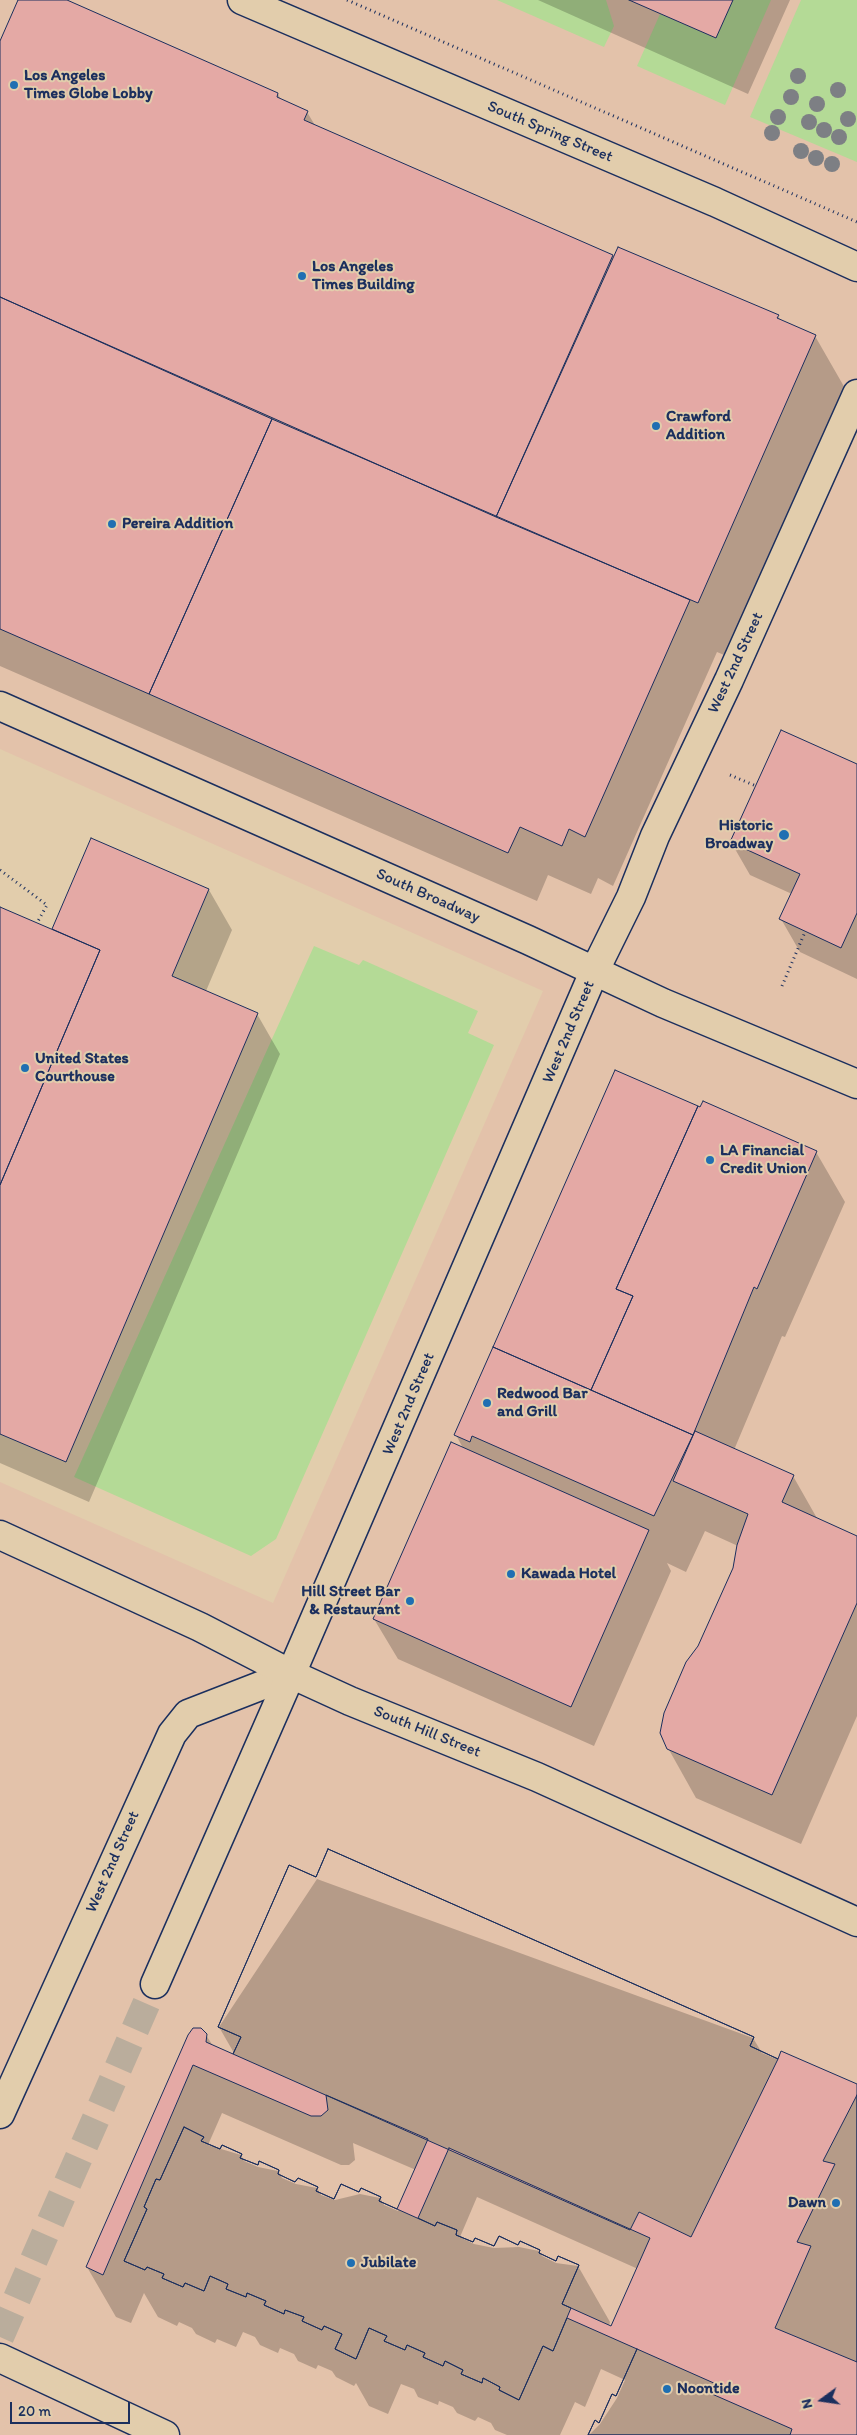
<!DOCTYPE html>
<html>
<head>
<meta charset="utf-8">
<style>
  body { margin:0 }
  #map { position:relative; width:857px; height:2435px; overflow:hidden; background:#e2cdac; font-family:Itim,sans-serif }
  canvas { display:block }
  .north { position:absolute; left:797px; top:2375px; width:50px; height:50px; -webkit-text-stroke:4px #e2cdac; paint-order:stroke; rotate:256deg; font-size:14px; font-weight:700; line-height:20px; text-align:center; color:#1b2f5e }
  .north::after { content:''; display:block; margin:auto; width:18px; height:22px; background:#1b2f5e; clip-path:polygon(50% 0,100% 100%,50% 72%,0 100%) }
  .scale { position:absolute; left:10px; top:2402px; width:120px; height:22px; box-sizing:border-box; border:2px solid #1b2f5e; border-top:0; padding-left:6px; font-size:15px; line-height:18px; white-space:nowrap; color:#1b2f5e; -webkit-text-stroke:4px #e2cdac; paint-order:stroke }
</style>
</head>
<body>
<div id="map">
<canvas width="857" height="2435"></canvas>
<div class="north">N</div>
<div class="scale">20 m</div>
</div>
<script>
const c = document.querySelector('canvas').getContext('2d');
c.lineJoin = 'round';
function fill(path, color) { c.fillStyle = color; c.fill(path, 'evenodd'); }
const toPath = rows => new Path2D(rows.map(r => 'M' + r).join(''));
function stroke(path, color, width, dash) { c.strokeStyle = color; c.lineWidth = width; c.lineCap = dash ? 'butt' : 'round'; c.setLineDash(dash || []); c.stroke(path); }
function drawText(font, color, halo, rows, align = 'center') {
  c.font = font + ' Itim,sans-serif'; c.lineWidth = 4; c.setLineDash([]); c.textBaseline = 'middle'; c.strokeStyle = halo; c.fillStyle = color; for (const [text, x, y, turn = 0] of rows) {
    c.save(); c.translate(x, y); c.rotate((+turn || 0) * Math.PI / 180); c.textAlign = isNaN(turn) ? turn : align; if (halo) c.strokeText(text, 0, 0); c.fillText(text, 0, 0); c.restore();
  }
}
fill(toPath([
  [0,0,857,0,857,2435,0,2435,0,1482,273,1603,543,991,0,749]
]), '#e3c2aa');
fill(toPath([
  [497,0,606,0,614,26,604,47],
  [733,0,771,0,725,105,637,66,660,14,715,38],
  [801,0,857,0,857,162,750,117],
  [314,946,359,965,363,960,478,1011,468,1033,494,1045,276,1539,251,1556,74,1477]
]), '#b4da96');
fill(toPath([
  [20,0,64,0,278,94,281,100,307,112,316,127,612,256,614,259,619,249,778,316,781,321,815,336,846,390,729,657,717,652,613,886,598,878,591,894,548,875,537,901,0,666,0,44],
  [538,0,790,0,748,94],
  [857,766,857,979,800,952,781,919,792,894,750,875,731,842],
  [209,890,232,930,206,991,257,1014,280,1054,89,1502,0,1463,0,908,55,932,53,929],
  [701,1108,816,1152,845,1202,785,1337,782,1336,734,1450,793,1476,818,1520,857,1538,857,1716,801,1844,696,1798,668,1748,699,1646,734,1568,738,1546,705,1531,686,1572,667,1563,671,1571,594,1746,398,1659,374,1619,464,1450,456,1435,494,1347],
  [317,1879,753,2038,762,2053,779,2060,857,2085,857,2435,589,2435,600,2424,617,2398,625,2380,601,2369,585,2407,575,2402,560,2435,507,2435,495,2430,491,2423,478,2417,475,2421,457,2413,453,2407,439,2401,438,2405,418,2397,414,2389,401,2384,388,2414,369,2406,356,2383,354,2386,336,2377,332,2371,318,2365,316,2369,298,2361,294,2354,280,2348,278,2353,260,2345,255,2337,243,2332,236,2347,217,2339,215,2343,196,2334,192,2328,179,2322,177,2326,158,2317,144,2293,131,2323,116,2317,87,2267,206,2035,213,2046,233,2056,234,2053,219,2027],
  [222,2113,341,2165,349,2165,355,2160,353,2143,416,2170,398,2211,384,2205,380,2198,360,2194,335,2200,321,2195,317,2188,296,2184,282,2178,278,2171,258,2167,244,2161,241,2155,208,2145],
  [477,2197,638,2269,612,2327,609,2326,610,2322,578,2266,556,2263,542,2256,539,2251,519,2247,494,2248,474,2244,460,2237]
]), '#0003');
const building = toPath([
  [18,0,67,0,278,93,277,97,308,111,304,120,613,255,496,517,0,297,0,41,18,0],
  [629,0,733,0,716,38,629,0],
  [618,247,779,315,777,318,816,335,698,603,496,517,618,247],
  [0,297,272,419,149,694,0,629,0,297],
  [272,419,690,600,585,837,569,829,562,846,520,827,508,853,149,694,272,419],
  [781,730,857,764,857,913,841,948,779,919,800,874,730,842,781,730],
  [91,838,209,889,172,976,258,1013,66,1462,0,1434,0,1185,100,950,52,929,91,838],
  [0,907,100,950,0,1185,0,907],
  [615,1070,698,1106,616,1289,633,1296,591,1390,493,1347,615,1070],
  [703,1101,817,1151,757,1289,754,1287,693,1435,591,1390,633,1296,616,1289,698,1106,700,1107,703,1101],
  [493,1347,693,1435,654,1516,472,1436,470,1442,454,1435,493,1347],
  [695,1431,794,1475,782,1502,857,1536,857,1603,772,1795,667,1749,660,1733,664,1713,686,1662,698,1646,733,1568,737,1545,748,1514,673,1481,695,1431],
  [451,1442,649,1530,571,1707,373,1619,451,1442],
  [328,1849,754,2037,750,2046,778,2059,781,2051,857,2084,857,2435,588,2435,595,2420,599,2423,612,2394,616,2396,637,2349,567,2318,553,2351,543,2346,519,2400,499,2390,500,2387,483,2378,482,2383,461,2374,463,2370,445,2361,443,2366,423,2357,425,2353,407,2345,405,2350,384,2341,387,2336,369,2328,356,2359,335,2349,342,2334,324,2326,322,2330,302,2321,304,2317,285,2310,284,2314,264,2305,266,2301,247,2293,246,2297,226,2289,228,2284,210,2276,204,2291,185,2283,183,2287,162,2278,164,2274,147,2267,145,2270,124,2261,147,2209,144,2207,156,2179,160,2180,184,2127,204,2137,201,2141,220,2149,222,2145,242,2154,240,2158,258,2165,259,2161,279,2170,278,2174,295,2182,298,2178,318,2187,316,2191,334,2199,341,2184,359,2192,361,2188,381,2197,379,2201,397,2209,428,2139,326,2095,328,2110,321,2116,311,2116,193,2065,103,2275,86,2267,188,2035,193,2028,201,2028,207,2034,206,2042,233,2054,241,2037,218,2027,289,1865,316,1877,328,1849],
  [449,2148,650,2238,611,2326,562,2304,579,2265,558,2256,556,2261,539,2253,540,2250,520,2241,518,2245,499,2236,494,2246,475,2238,473,2242,456,2235,457,2230,437,2222,435,2226,418,2218,449,2148],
  [328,1849,754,2037,750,2046,778,2059,691,2237,639,2212,630,2230,233,2054,241,2037,218,2027,289,1865,316,1877,328,1849],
  [857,2095,857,2362,775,2328,811,2246,797,2242,835,2164,823,2161,857,2095],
  [184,2127,204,2137,201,2141,220,2149,222,2145,242,2154,240,2158,258,2165,259,2161,279,2170,278,2174,295,2182,298,2178,318,2187,316,2191,334,2199,341,2184,359,2192,361,2188,381,2197,379,2201,435,2226,437,2222,457,2230,456,2235,473,2242,475,2238,494,2246,499,2236,518,2245,520,2241,540,2250,539,2253,556,2261,558,2256,579,2265,562,2304,571,2308,553,2351,543,2346,519,2400,499,2390,500,2387,483,2378,482,2383,461,2374,463,2370,445,2361,443,2366,423,2357,425,2353,407,2345,405,2350,384,2341,387,2336,369,2328,356,2359,335,2349,342,2334,324,2326,322,2330,302,2321,304,2317,285,2310,284,2314,264,2305,266,2301,247,2293,246,2297,226,2289,228,2284,210,2276,204,2291,185,2283,183,2287,162,2278,164,2274,147,2267,145,2270,124,2261,147,2209,144,2207,156,2179,160,2180,184,2127],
  [637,2349,716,2384,712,2394,792,2429,790,2435,588,2435,595,2420,599,2423,612,2394,616,2396,637,2349]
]);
fill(building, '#e4a9a5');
stroke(building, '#1b2f5e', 1);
stroke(toPath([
  [0,2337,155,1984]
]), '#baad9c', 28, [28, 14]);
const minor = toPath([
  [0,2114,172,1734,188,1714,291,1674,594,972,631,897,655,836,729,680,857,394]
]);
const major = toPath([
  [242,0,715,202,857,267],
  [0,706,528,940,663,1003,857,1084],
  [0,1535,200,1627,291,1674,350,1701,537,1777,857,1922],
  [155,1984,291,1674],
  [0,2358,165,2435]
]);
stroke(minor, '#1b2f5e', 31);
stroke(major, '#1b2f5e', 31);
stroke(toPath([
  [347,0,857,222],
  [730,775,756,786],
  [0,870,47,905,37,923],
  [782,986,805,932]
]), '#1b2f5e', 3, [1, 4]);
stroke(minor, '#e2cdac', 28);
stroke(major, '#e2cdac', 28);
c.fillStyle = '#7d7f84';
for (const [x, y] of [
  [798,76],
  [838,90],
  [791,97],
  [817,104],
  [778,117],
  [848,119],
  [809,122],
  [824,130],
  [772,133],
  [839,137],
  [801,151],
  [816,158],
  [832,164]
]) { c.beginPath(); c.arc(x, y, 8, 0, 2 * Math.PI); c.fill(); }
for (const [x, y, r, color] of [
  [14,85,5,"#1f6fb2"],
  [302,276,5,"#1f6fb2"],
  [656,426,5,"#1f6fb2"],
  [112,524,5,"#1f6fb2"],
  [784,835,6,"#1f6fb2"],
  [25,1068,5,"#1f6fb2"],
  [710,1160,5,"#1f6fb2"],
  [487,1403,5,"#1f6fb2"],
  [511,1574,5,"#1f6fb2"],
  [410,1601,5,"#1f6fb2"],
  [836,2203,5,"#1f6fb2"],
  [351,2263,5,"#1f6fb2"],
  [667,2389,5,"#1f6fb2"]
]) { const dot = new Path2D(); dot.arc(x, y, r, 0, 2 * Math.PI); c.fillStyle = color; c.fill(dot); stroke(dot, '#e2cdac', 2); }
drawText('bold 16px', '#1b2f5e', '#e2cdac', [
  ["Los Angeles",24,76],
  ["Times Globe Lobby",24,94],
  ["Los Angeles",312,267],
  ["Times Building",312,285],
  ["Crawford",666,417],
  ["Addition",666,435],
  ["Pereira Addition",122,524],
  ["Historic",773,826,"right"],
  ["Broadway",773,844,"right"],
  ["United States",35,1059],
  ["Courthouse",35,1077],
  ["LA Financial",720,1151],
  ["Credit Union",720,1169],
  ["Redwood Bar",497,1394],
  ["and Grill",497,1412],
  ["Kawada Hotel",521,1574],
  ["Hill Street Bar",400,1592,"right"],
  ["& Restaurant",400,1610,"right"],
  ["Dawn",826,2203,"right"],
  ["Jubilate",361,2263],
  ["Noontide",677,2389]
], 'left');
drawText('16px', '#1b2f5e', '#e2cdac', [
  ["South Spring Street",550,132,23],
  ["West 2nd Street",736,663,-65],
  ["South Broadway",428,896,24],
  ["West 2nd Street",569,1032,-67],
  ["West 2nd Street",409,1404,-67],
  ["South Hill Street",427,1732,22],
  ["West 2nd Street",113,1862,-66]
]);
</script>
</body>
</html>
